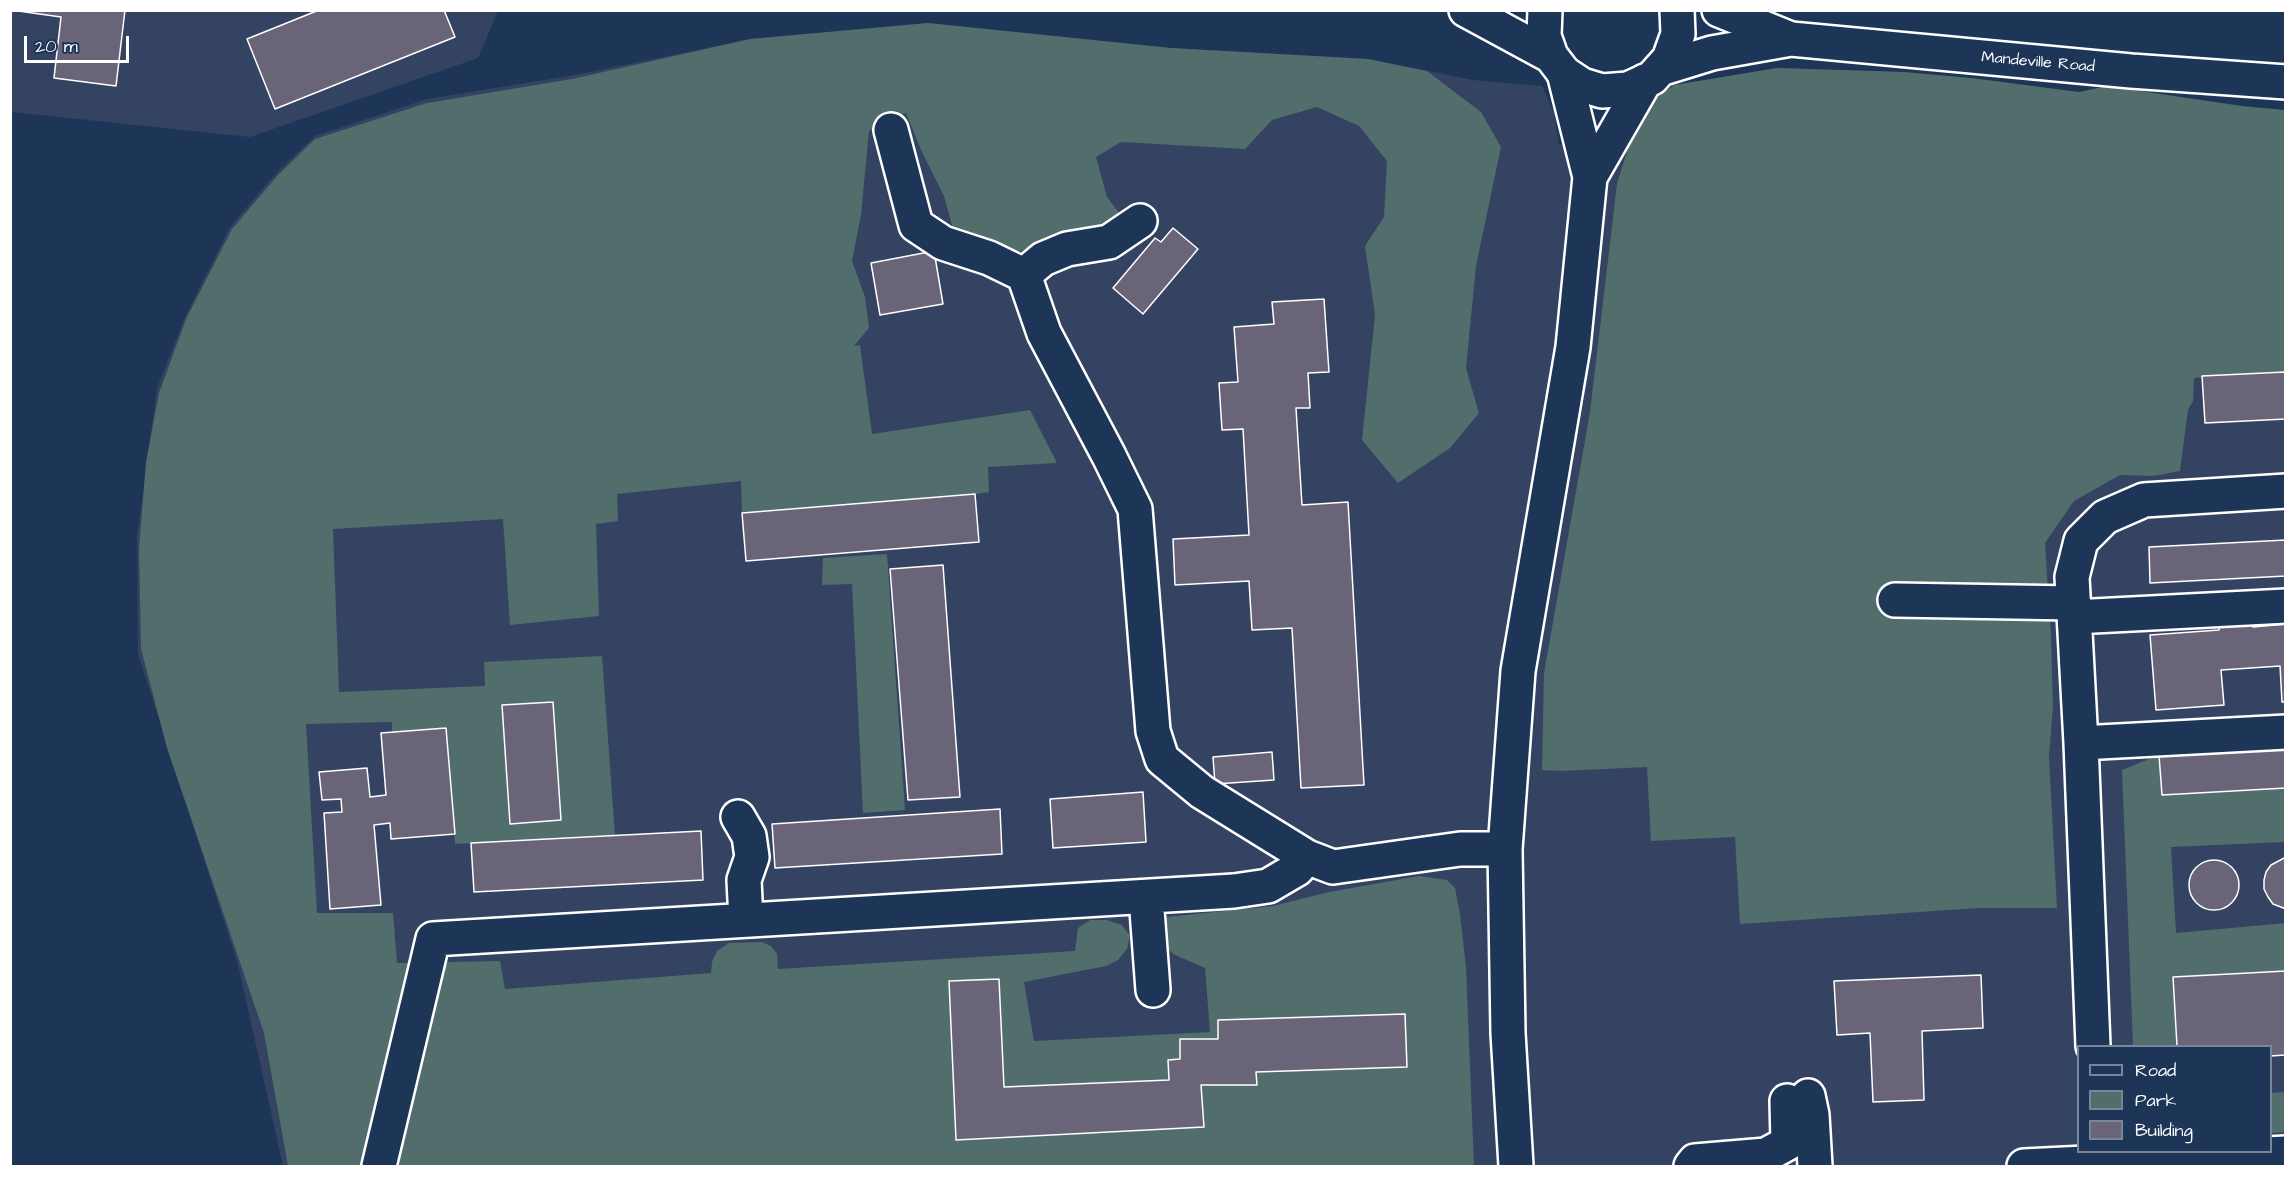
<!DOCTYPE html>
<html>
<head>
<meta charset="utf-8">
<style>
  body { margin:0 }
  #map { position:relative; width:2296px; height:1177px; overflow:hidden; background:#1d3557; font-family:"Architects Daughter",sans-serif }
  canvas { display:block }
  .frame { position:absolute; inset:0; border:12px solid #fff; pointer-events:none }
  .legend { position:absolute; left:2077px; top:1045px; width:195px; height:108px; box-sizing:border-box; background:#1d3557; border:2px solid #77869a; margin:0; padding:8px 10px; list-style:none; font-size:18px; color:#fff }
  .legend li { display:flex; align-items:center; gap:12px; height:30px }
  .legend b { width:30px; border:2px solid #77869a }
  .scale { position:absolute; left:24px; top:36px; width:105px; height:27px; box-sizing:border-box; border:3px solid #fff; border-top:0; padding-left:8px; font-size:18px; line-height:21px; white-space:nowrap; color:#fff; -webkit-text-stroke:4px #1d3557; paint-order:stroke }
</style>
</head>
<body>
<div id="map">
<canvas width="2296" height="1177"></canvas>
<div class="frame"></div>
<ul class="legend">
<li><b style="height:8px;background:#1d3557"></b>Road</li>
<li><b style="height:16px;background:#516d6c"></b>Park</li>
<li><b style="height:16px;background:#696478"></b>Building</li>
</ul>
<div class="scale">20 m</div>
</div>
<script>
const c = document.querySelector('canvas').getContext('2d');
c.lineJoin = 'round';
function fill(path, color) { c.fillStyle = color; c.fill(path, 'evenodd'); }
const toPath = rows => new Path2D(rows.map(r => 'M' + r).join(''));
function stroke(path, color, width, dash) { c.strokeStyle = color; c.lineWidth = width; c.lineCap = dash ? 'butt' : 'round'; c.setLineDash(dash || []); c.stroke(path); }
function drawText(font, color, halo, rows, align = 'center') {
  c.font = font + ' "Architects Daughter",sans-serif'; c.lineWidth = 6; c.setLineDash([]); c.textBaseline = 'middle'; c.strokeStyle = halo; c.fillStyle = color; for (const [text, x, y, turn = 0] of rows) {
    c.save(); c.translate(x, y); c.rotate((+turn || 0) * Math.PI / 180); c.textAlign = isNaN(turn) ? turn : align; if (halo) c.strokeText(text, 0, 0); c.fillText(text, 0, 0); c.restore();
  }
}
fill(toPath([
  [11,11,498,11,478,58,250,137,11,112],
  [928,23,1171,48,1368,59,1473,80,1542,86,1554,112,1559,145,1629,146,1637,119,1674,85,1777,68,1904,72,1971,78,2285,119,2285,1166,283,1166,238,965,138,654,137,537,157,388,185,317,230,227,276,173,315,136,427,99,575,75,750,39],
  [2078,1046,2270,1046,2270,1152,2078,1152]
]), '#344361');
fill(toPath([
  [928,23,1171,48,1368,59,1427,71,1481,112,1501,147,1476,266,1466,368,1479,413,1450,448,1398,483,1362,440,1375,315,1365,246,1384,217,1387,161,1359,126,1317,107,1272,120,1245,149,1121,142,1096,157,1107,197,1119,213,1099,233,1068,234,1021,251,985,247,953,229,944,196,921,150,906,113,869,131,861,215,852,261,865,297,869,328,854,346,860,345,872,434,1030,410,1057,463,988,467,989,492,975,494,742,513,741,481,617,494,618,521,596,524,599,616,510,625,503,519,333,529,339,692,485,686,484,662,602,656,615,836,455,844,446,728,392,732,392,722,306,724,317,913,393,913,397,963,500,961,505,989,711,973,712,962,717,951,729,943,762,942,771,946,777,954,778,969,1075,951,1078,928,1090,920,1107,920,1122,925,1130,936,1127,949,1118,960,1106,966,1024,982,1034,1041,1210,1032,1205,968,1175,955,1162,945,1161,930,1167,917,1273,906,1329,892,1419,876,1447,880,1455,888,1460,914,1466,967,1474,1166,288,1166,264,1033,167,748,141,649,139,549,146,462,159,393,186,319,232,229,278,175,315,139,427,103,572,79,750,39],
  [1777,68,1904,72,1971,78,2079,92,2107,86,2242,106,2285,110,2285,372,2194,378,2193,401,2188,410,2180,471,2154,476,2120,475,2074,501,2045,543,2051,637,2053,706,2049,757,2057,908,1979,908,1740,924,1735,837,1651,841,1647,767,1560,771,1542,770,1544,673,1590,412,1617,184,1637,119,1647,105,1674,85],
  [887,554,905,810,863,813,852,584,822,585,823,558],
  [2159,755,2162,795,2285,788,2285,842,2171,847,2176,933,2286,923,2285,971,2173,977,2177,1046,2133,1046,2122,770],
  [2285,1092,2285,1132,2271,1133,2271,1093]
]), '#516d6c');
const building = toPath([
  [11,10,125,10,116,86,54,78,61,17,11,10],
  [319,10,444,10,455,37,275,109,247,39,319,10],
  [1173,228,1198,249,1143,314,1113,288,1155,238,1161,242,1173,228],
  [934,251,943,304,880,315,871,263,934,251],
  [1324,299,1329,372,1308,373,1310,408,1296,408,1302,505,1348,502,1364,785,1301,788,1292,628,1252,630,1249,581,1175,585,1173,539,1249,535,1243,429,1222,430,1219,383,1238,382,1234,327,1274,324,1272,302,1324,299],
  [2285,372,2286,419,2205,423,2202,376,2285,372],
  [975,494,979,542,746,561,742,513,975,494],
  [2286,540,2286,576,2150,583,2149,547,2286,540],
  [943,565,960,797,908,800,890,569,943,565],
  [2252,618,2253,627,2286,624,2286,702,2282,702,2280,666,2221,670,2224,705,2156,710,2150,635,2219,630,2218,621,2252,618],
  [553,702,561,820,510,824,502,705,553,702],
  [446,728,455,834,391,839,390,823,374,825,381,905,330,909,324,813,342,812,341,799,322,800,319,772,367,768,370,797,386,795,381,733,446,728],
  [2286,747,2286,788,2162,795,2159,755,2286,747],
  [1272,752,1274,780,1215,784,1213,757,1272,752],
  [1143,792,1146,842,1053,848,1050,799,1143,792],
  [1000,809,1002,854,775,868,772,824,1000,809],
  [701,831,703,880,474,892,471,843,701,831],
  [2286,857,2286,909,2273,904,2268,897,2264,889,2264,880,2266,872,2271,865,2286,857],
  '2189 885a25 25 0 1 1 50 0a25 25 0 1 1-50 0Z',
  [2286,971,2286,1055,2270,1056,2270,1046,2177,1046,2173,977,2286,971],
  [1981,975,1983,1028,1922,1031,1924,1100,1873,1102,1870,1033,1837,1035,1834,981,1981,975],
  [999,979,1004,1087,1169,1080,1168,1060,1180,1059,1180,1039,1218,1039,1218,1020,1405,1014,1407,1067,1256,1072,1257,1085,1201,1085,1204,1127,956,1140,949,981,999,979]
]);
fill(building, '#696478');
stroke(building, '#fff', 1.5);
const minor = toPath([
  [891,130,916,225,943,243,989,258,1024,275,1043,259,1067,249,1109,242,1140,221],
  [1590,177,1645,81],
  [1024,275,1044,333,1109,456,1135,509,1153,731,1162,759,1202,792,1307,857,1333,867,1460,849,1505,849],
  [1895,600,2074,603],
  [2074,617,2286,606],
  [2081,743,2286,732],
  [738,817,749,836,752,857,744,880,746,920],
  [1146,897,1153,990],
  [2093,1046,2081,743,2072,577,2081,541,2105,517,2144,500,2286,491],
  [1808,1096,1812,1115,1815,1166],
  [379,1166,433,939,1234,891,1268,886,1297,869,1307,857],
  [1516,1166,1508,1033,1505,849,1518,671,1573,347,1590,177,1564,73],
  [1691,1166,1695,1161,1766,1155,1788,1143,1787,1101],
  [2024,1166,2286,1153]
]);
const major = toPath([
  [1466,10,1551,56],
  [1545,10,1544,36,1551,56,1564,73,1582,85,1602,91,1628,89,1652,78,1669,59,1678,34,1677,10],
  [1719,10,1791,39],
  [1660,69,1712,53,1791,39,2131,71,2286,82]
]);
stroke(minor, '#fff', 38);
stroke(major, '#fff', 38);
stroke(minor, '#1d3557', 33);
stroke(major, '#1d3557', 33);
drawText('16px', '#fff', '#1d3557', [
  ["Mandeville Road",2038,63,5]
]);
</script>
</body>
</html>
